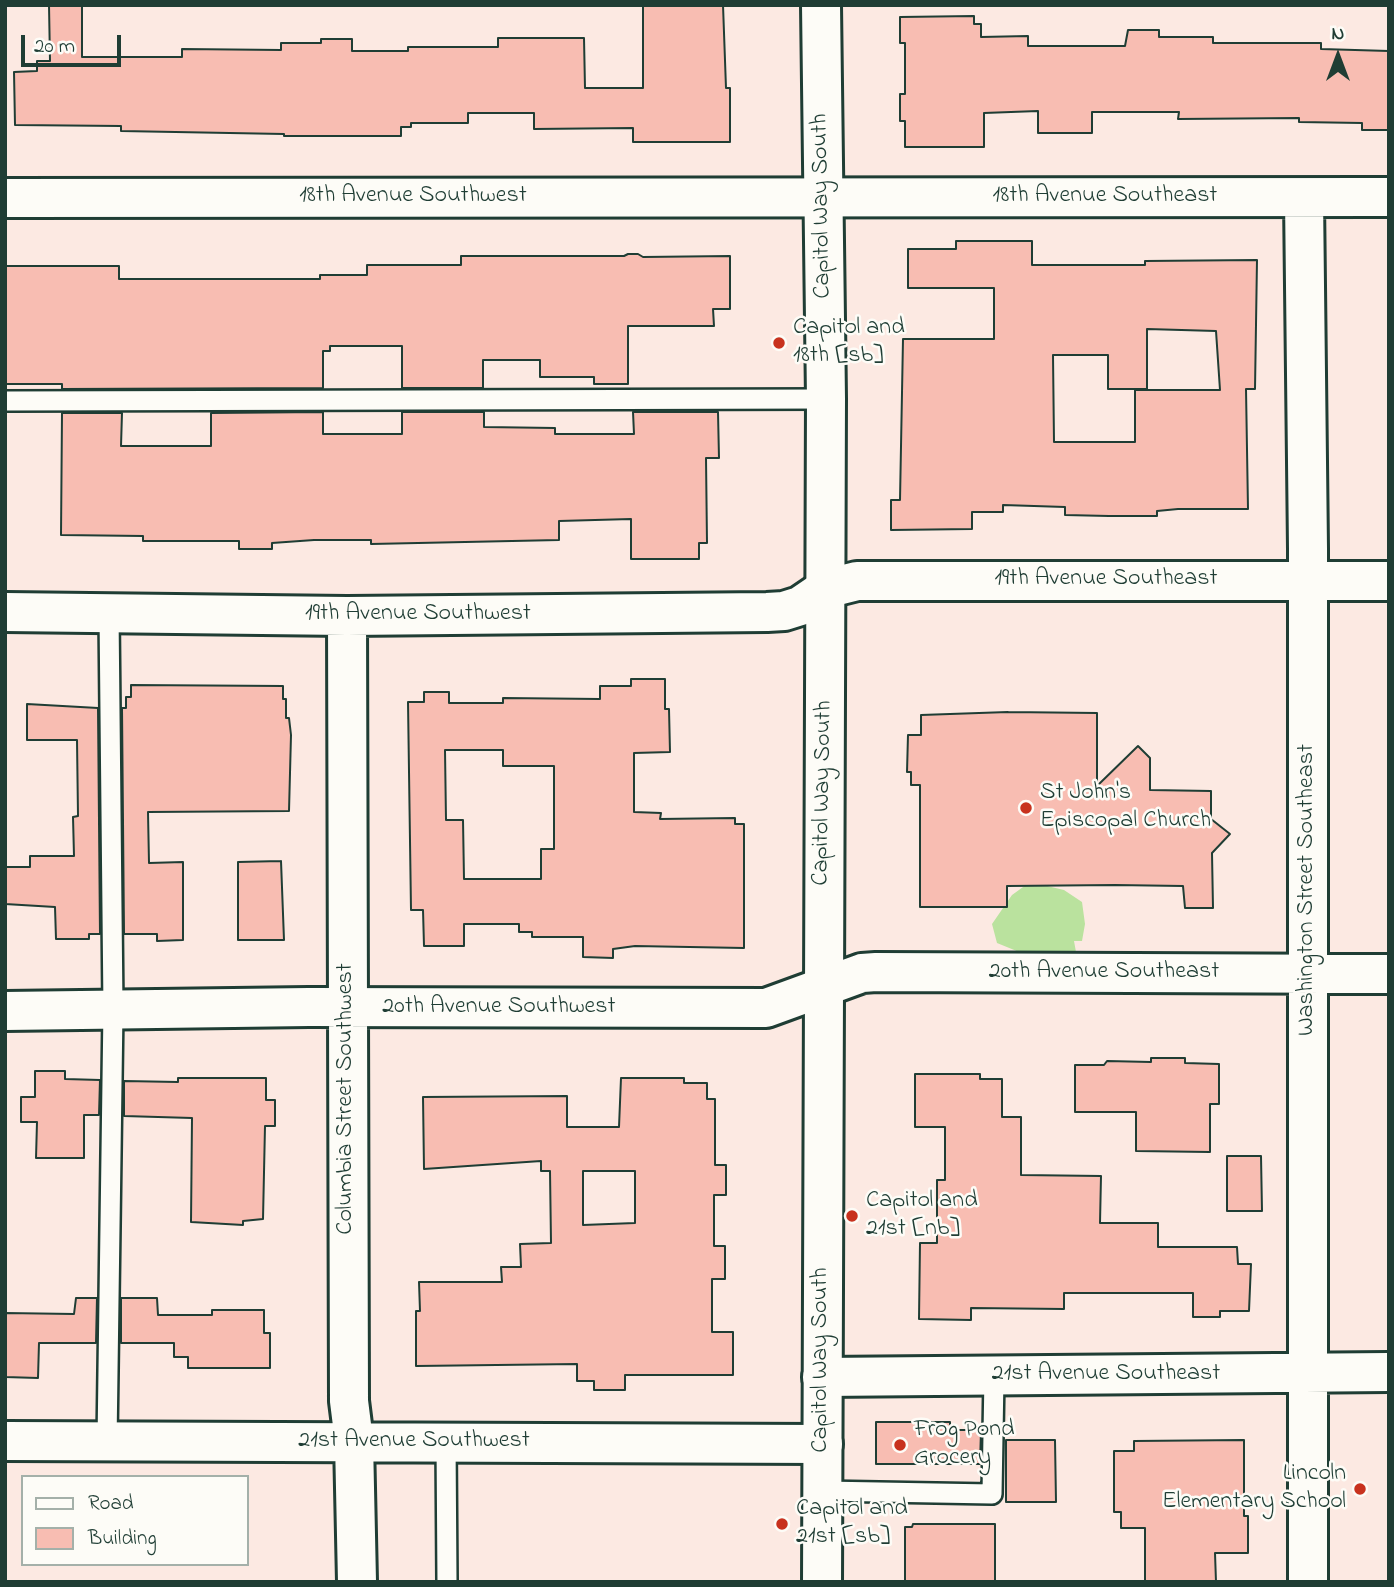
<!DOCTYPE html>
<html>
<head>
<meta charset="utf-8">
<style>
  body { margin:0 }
  #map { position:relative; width:1394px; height:1587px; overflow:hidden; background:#fce9e2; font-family:"Indie Flower",sans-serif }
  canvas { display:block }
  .frame { position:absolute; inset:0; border:7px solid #1f3d34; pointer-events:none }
  .legend { position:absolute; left:21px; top:1475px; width:228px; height:91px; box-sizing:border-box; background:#fdfcf7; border:2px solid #a4b0a9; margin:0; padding:9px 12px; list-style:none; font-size:21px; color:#1f3d34 }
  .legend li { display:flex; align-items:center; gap:14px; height:35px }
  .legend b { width:35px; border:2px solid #a4b0a9 }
  .north { position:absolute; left:1303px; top:21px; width:70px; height:70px; -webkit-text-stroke:5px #fdfcf7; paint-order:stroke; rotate:0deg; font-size:19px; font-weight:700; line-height:28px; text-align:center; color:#1f3d34 }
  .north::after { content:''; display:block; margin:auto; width:24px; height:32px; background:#1f3d34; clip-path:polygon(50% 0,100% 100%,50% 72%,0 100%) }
  .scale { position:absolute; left:21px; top:35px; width:100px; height:32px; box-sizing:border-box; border:4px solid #1f3d34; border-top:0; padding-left:9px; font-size:21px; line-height:24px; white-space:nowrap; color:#1f3d34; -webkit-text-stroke:5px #fdfcf7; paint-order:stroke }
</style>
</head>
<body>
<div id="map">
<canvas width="1394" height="1587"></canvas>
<div class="frame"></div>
<ul class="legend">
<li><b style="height:9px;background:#fdfcf7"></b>Road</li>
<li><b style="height:19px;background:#f8bdb2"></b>Building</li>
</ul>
<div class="north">N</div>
<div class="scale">20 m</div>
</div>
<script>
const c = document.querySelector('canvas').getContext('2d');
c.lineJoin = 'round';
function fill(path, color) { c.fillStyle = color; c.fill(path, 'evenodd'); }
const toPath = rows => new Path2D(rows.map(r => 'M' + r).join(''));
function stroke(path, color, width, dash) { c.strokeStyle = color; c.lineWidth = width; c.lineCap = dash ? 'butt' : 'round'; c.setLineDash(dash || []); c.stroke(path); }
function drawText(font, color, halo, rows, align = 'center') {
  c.font = font + ' "Indie Flower",sans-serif'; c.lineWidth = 5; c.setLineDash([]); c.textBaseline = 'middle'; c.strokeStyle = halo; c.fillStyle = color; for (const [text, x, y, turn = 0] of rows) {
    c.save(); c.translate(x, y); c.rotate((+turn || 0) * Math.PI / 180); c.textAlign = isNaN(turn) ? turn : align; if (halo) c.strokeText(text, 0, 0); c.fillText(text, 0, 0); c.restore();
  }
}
fill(toPath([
  [1030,882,1064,890,1082,902,1085,924,1082,941,1074,941,1076,952,1053,960,1024,954,997,943,992,924,1012,895]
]), '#bae29e');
const building = toPath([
  [49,5,82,5,82,57,182,57,182,49,281,50,281,43,321,43,321,39,352,39,352,51,408,51,408,47,498,47,498,38,584,38,585,88,643,88,643,5,723,5,726,88,730,88,730,142,633,142,633,128,534,129,534,113,468,113,468,123,411,123,411,127,401,127,401,136,284,136,284,134,121,131,121,126,15,125,14,72,37,71,37,61,50,61,49,5],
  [974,16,974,24,981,24,981,37,1028,36,1028,46,1125,46,1128,30,1159,30,1159,37,1213,37,1213,43,1321,43,1321,49,1389,51,1389,130,1362,130,1362,123,1299,122,1299,118,1178,119,1179,112,1092,112,1092,133,1038,133,1038,111,984,113,984,147,905,147,905,121,900,121,900,94,905,94,905,43,900,43,900,17,974,16],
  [956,241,1032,241,1032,265,1145,265,1145,261,1257,260,1255,389,1246,389,1248,509,1178,509,1157,511,1157,516,1109,516,1065,515,1065,507,1003,505,1003,512,972,512,972,529,891,530,891,500,900,500,903,339,994,339,994,288,908,288,908,249,956,249,956,241],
  [1147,329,1216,331,1220,390,1135,390,1135,442,1054,442,1053,355,1108,355,1108,389,1147,389,1147,329],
  [628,254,638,254,643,257,730,256,730,309,713,309,714,326,628,326,628,384,594,384,594,377,540,377,540,360,483,360,483,388,402,388,402,346,330,346,330,351,323,351,323,388,62,389,62,384,5,384,5,266,119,266,119,279,320,279,320,275,367,275,367,265,461,265,461,256,624,256,628,254],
  [323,412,323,434,402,434,402,412,484,412,484,427,555,428,555,434,634,434,633,412,718,412,719,458,706,458,707,543,699,543,699,559,631,559,631,519,559,521,559,540,371,544,371,540,314,540,272,543,272,549,239,549,239,541,143,541,143,536,61,535,62,413,122,413,121,446,211,446,211,413,323,412],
  [631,679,665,679,665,709,669,709,670,752,634,753,634,812,661,813,660,819,735,818,735,824,744,824,744,948,635,946,613,949,613,958,583,957,583,937,532,937,532,932,519,932,519,924,464,924,464,946,424,946,423,910,411,910,408,702,424,702,424,692,449,692,449,703,503,703,503,698,600,699,600,686,631,686,631,679],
  [445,750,503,750,503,766,554,766,554,849,541,849,541,879,464,879,463,820,446,820,445,750],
  [131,685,283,686,283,699,286,699,286,718,289,718,291,735,289,811,148,812,149,863,183,862,183,940,157,941,157,934,124,934,122,708,126,708,126,697,131,697,131,685],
  [27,704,98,708,100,934,89,934,89,939,56,939,55,907,5,904,5,867,30,867,30,856,74,856,73,817,78,816,77,740,27,740,27,704],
  [1008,712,1097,713,1097,786,1138,746,1150,758,1150,790,1211,791,1211,819,1230,834,1212,853,1213,908,1185,908,1183,886,1115,885,1007,886,1007,907,920,907,920,785,911,785,911,772,907,772,908,735,921,735,921,715,1008,712],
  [281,861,284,940,238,940,238,862,281,861],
  [1151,1058,1185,1058,1185,1063,1219,1064,1219,1104,1210,1104,1210,1152,1136,1151,1136,1112,1075,1112,1075,1065,1104,1065,1107,1061,1151,1062,1151,1058],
  [35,1071,65,1071,65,1079,100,1080,99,1115,84,1115,84,1158,36,1158,37,1122,21,1122,21,1097,35,1097,35,1071],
  [915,1074,980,1074,980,1079,1002,1079,1002,1117,1021,1117,1021,1175,1101,1176,1100,1223,1158,1223,1158,1247,1237,1247,1238,1264,1251,1264,1249,1311,1220,1311,1220,1317,1193,1317,1193,1293,1064,1293,1064,1309,971,1308,971,1320,919,1319,920,1243,937,1243,937,1180,945,1180,945,1127,915,1127,915,1074],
  [178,1078,266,1078,266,1100,275,1100,275,1126,265,1126,263,1219,243,1221,243,1225,191,1222,192,1118,124,1116,124,1081,178,1082,178,1078],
  [621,1078,684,1078,684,1083,707,1083,707,1099,715,1099,715,1165,726,1165,726,1195,714,1195,714,1246,725,1246,725,1279,712,1279,712,1332,733,1332,733,1375,625,1375,625,1390,594,1390,594,1381,577,1381,577,1364,416,1366,416,1311,420,1311,419,1282,502,1282,501,1267,521,1267,520,1244,551,1243,550,1171,541,1171,541,1161,424,1169,423,1097,567,1096,567,1127,619,1127,621,1078],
  [583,1171,635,1171,635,1223,583,1225,583,1171],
  [1227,1156,1261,1156,1262,1211,1227,1211,1227,1156],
  [76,1298,97,1298,96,1343,39,1343,38,1378,5,1377,5,1313,74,1314,76,1298],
  [121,1298,157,1298,158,1315,212,1315,212,1310,264,1310,264,1333,270,1333,270,1368,188,1368,188,1357,174,1357,174,1343,121,1343,121,1298],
  [876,1422,950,1422,950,1430,981,1430,980,1464,876,1464,876,1422],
  [1006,1440,1055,1440,1056,1502,1006,1502,1006,1440],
  [1244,1440,1244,1516,1248,1516,1248,1553,1215,1553,1216,1582,1145,1582,1145,1528,1121,1528,1121,1512,1114,1512,1114,1451,1134,1451,1134,1441,1244,1440],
  [913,1524,995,1524,995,1582,905,1582,905,1527,912,1527,913,1524]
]);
fill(building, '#f8bdb2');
stroke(building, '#1f3d34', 2);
const service = toPath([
  [5,401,826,399],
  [446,1441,447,1582],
  [107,1443,113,1009,109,613],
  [823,1491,992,1494,994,1376]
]);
const minor = toPath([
  [5,198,1389,197],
  [1304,198,1308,549,1308,1582],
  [5,612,347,616,767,612,784,611,800,606,825,589,857,581,1389,581],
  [347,616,349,1401,354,1441,357,1582],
  [5,1011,309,1007,766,1008,862,973,876,972,1389,974],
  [822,1377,1389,1372],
  [5,1441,823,1444]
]);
const secondary = toPath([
  [821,5,826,399,822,1582]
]);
stroke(service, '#1f3d34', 24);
stroke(minor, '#1f3d34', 44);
stroke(secondary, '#1f3d34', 44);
stroke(service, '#fdfcf7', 19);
stroke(minor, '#fdfcf7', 38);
stroke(secondary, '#fdfcf7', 38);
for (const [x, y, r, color] of [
  [779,343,7,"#c8321e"],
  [1026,808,7,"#c8321e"],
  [852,1216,7,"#c8321e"],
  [900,1445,7,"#c8321e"],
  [1360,1489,7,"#c8321e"],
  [782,1524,7,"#c8321e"]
]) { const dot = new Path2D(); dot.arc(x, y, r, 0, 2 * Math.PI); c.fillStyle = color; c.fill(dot); stroke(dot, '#fdfcf7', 2.5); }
drawText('24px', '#1f3d34', '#fdfcf7', [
  ["18th Avenue Southwest",413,197],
  ["18th Avenue Southeast",1105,197],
  ["Capitol Way South",823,206,-91],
  ["19th Avenue Southeast",1106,580],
  ["19th Avenue Southwest",418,615],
  ["Capitol Way South",824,793,-89],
  ["Washington Street Southeast",1308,890,-90],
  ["20th Avenue Southeast",1104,973],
  ["20th Avenue Southwest",499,1008],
  ["Columbia Street Southwest",347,1099,-90],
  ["Capitol Way South",822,1360,-90],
  ["21st Avenue Southeast",1106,1375],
  ["21st Avenue Southwest",414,1442]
]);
drawText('24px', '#1f3d34', '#fdfcf7', [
  ["Capitol and",793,329],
  ["18th [sb]",793,357],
  ["St John's",1040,794],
  ["Episcopal Church",1040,822],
  ["Capitol and",866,1202],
  ["21st [nb]",866,1230],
  ["Frog Pond",914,1431],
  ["Grocery",914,1459],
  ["Lincoln",1346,1475,"right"],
  ["Elementary School",1346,1503,"right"],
  ["Capitol and",796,1510],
  ["21st [sb]",796,1538]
], 'left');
</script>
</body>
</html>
